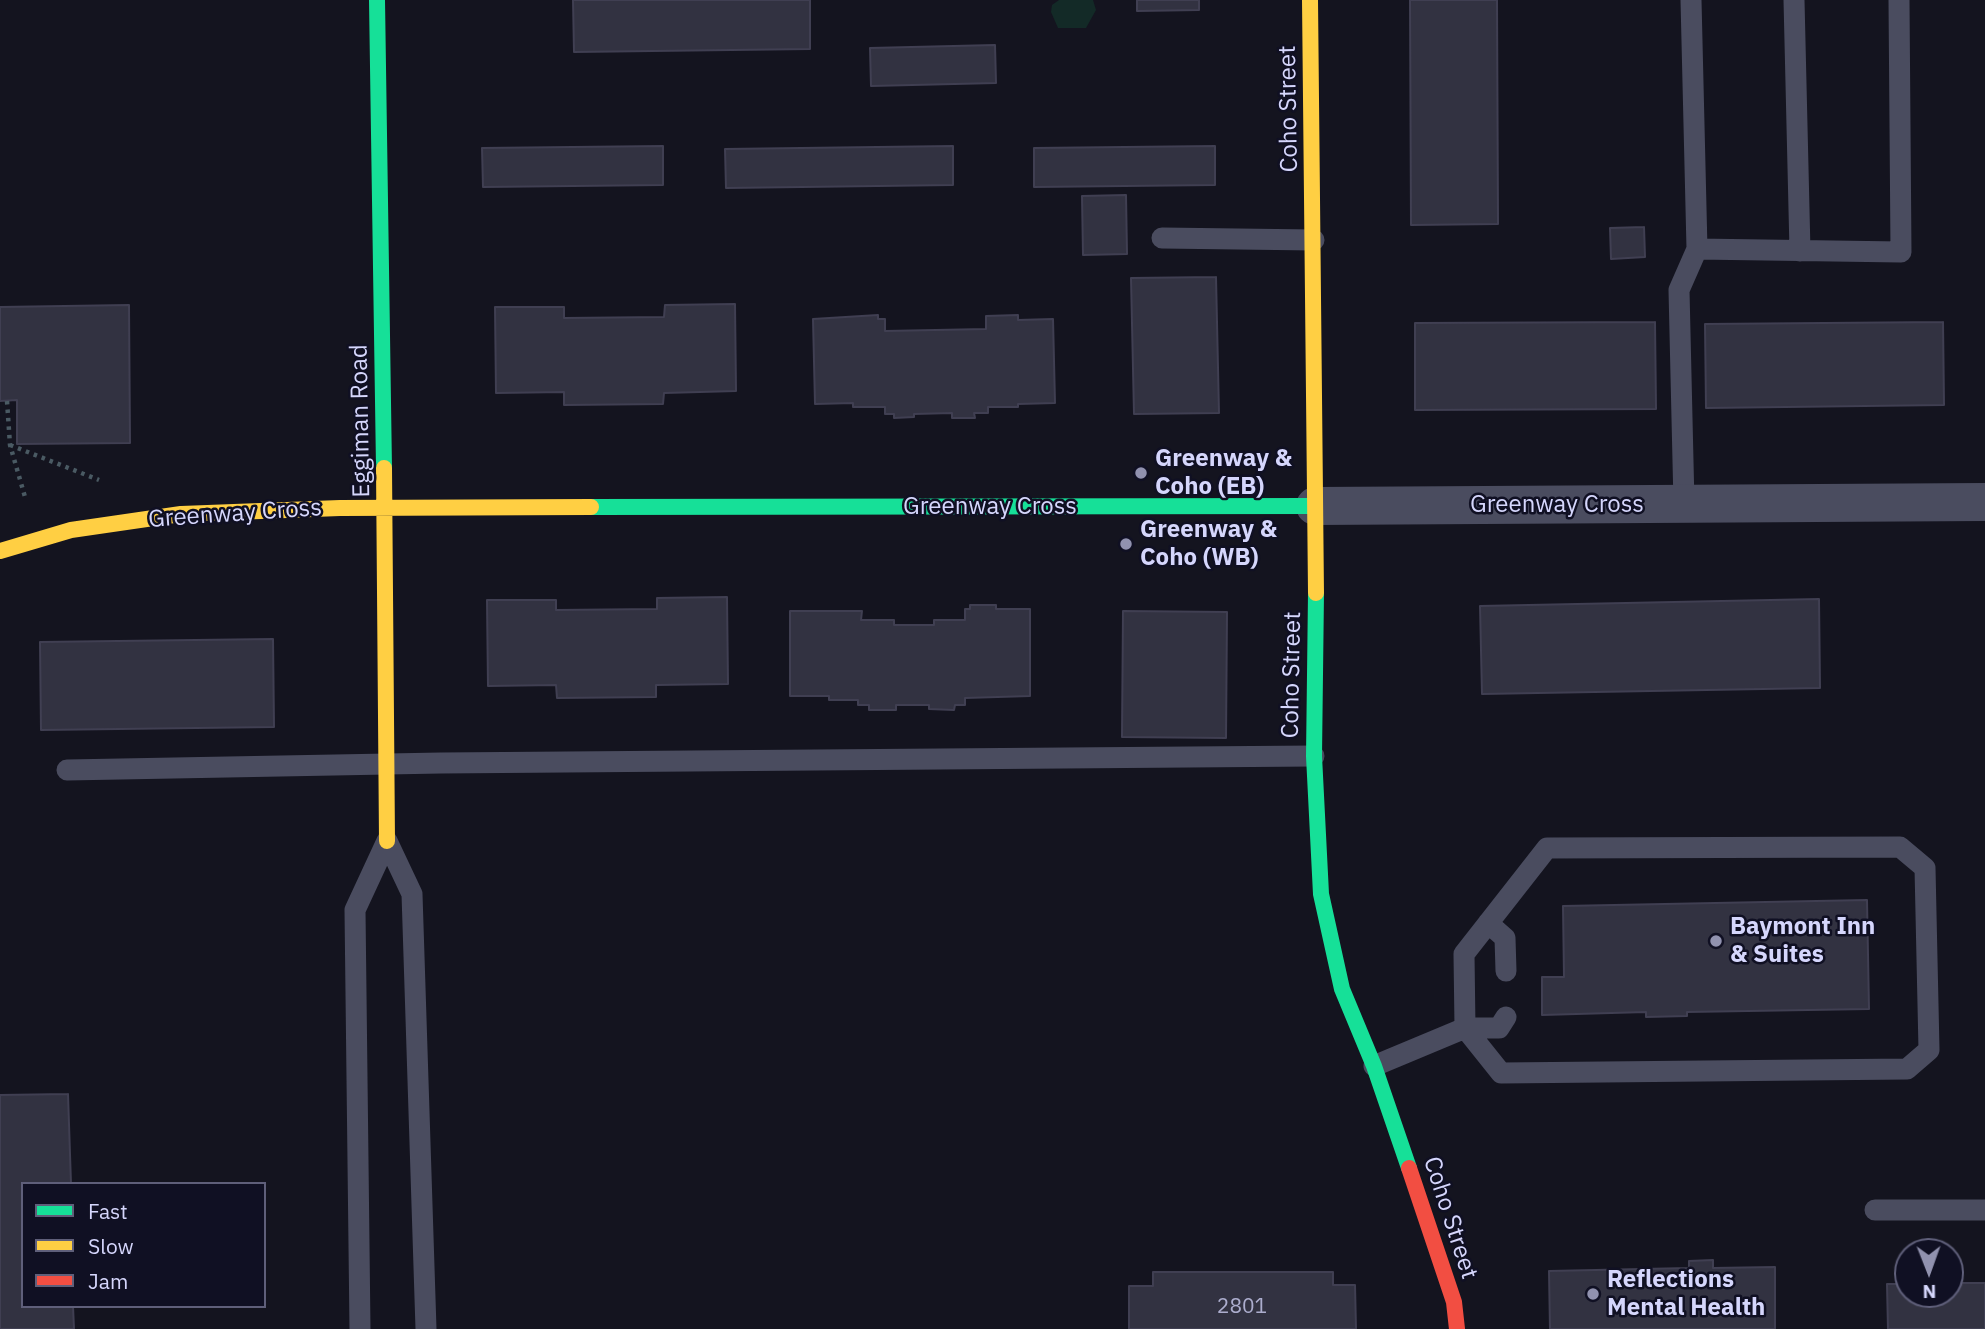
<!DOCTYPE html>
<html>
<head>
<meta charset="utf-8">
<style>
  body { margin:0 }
  #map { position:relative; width:1985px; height:1329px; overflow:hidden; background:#14141f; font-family:"IBM Plex Sans",sans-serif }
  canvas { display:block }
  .legend { position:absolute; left:21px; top:1182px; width:245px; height:126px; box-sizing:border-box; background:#101023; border:2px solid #5f5f7a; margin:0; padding:9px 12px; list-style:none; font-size:21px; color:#d5d6fc }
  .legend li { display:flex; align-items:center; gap:14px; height:35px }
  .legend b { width:35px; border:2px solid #5f5f7a }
  .north { position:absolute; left:1894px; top:1238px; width:70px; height:70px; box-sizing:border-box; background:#101023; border:2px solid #5f5f7a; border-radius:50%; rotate:179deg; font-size:19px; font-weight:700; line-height:28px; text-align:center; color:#d5d6fc }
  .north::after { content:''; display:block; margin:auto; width:24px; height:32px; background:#9192af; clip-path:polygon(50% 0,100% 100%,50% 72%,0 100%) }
</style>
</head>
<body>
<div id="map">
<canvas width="1985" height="1329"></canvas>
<ul class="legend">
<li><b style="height:9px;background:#16e098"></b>Fast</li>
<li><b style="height:9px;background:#ffcf43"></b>Slow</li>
<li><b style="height:9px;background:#f24e42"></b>Jam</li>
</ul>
<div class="north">N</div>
</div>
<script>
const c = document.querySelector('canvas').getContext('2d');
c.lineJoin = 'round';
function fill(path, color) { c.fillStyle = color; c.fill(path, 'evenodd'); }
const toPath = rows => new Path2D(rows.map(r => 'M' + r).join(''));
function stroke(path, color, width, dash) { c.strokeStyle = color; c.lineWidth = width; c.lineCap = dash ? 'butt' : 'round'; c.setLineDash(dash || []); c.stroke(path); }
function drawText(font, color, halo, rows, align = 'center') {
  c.font = font + ' "IBM Plex Sans",sans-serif'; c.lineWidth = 5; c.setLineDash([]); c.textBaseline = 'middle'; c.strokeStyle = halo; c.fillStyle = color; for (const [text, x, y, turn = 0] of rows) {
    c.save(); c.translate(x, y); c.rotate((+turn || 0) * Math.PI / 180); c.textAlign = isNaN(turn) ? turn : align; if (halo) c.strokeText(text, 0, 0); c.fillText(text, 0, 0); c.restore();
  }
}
fill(toPath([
  [1059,0,1093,0,1096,10,1086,28,1058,28,1051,12,1052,5]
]), '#132a27');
const building = toPath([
  [573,0,810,0,810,49,574,52,573,0],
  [1137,0,1199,0,1199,10,1137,11,1137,0],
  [1410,0,1497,0,1498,224,1411,225,1410,0],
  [995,45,996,83,871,86,870,48,995,45],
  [663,146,663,185,483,187,482,148,663,146],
  [953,146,953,185,726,188,725,149,953,146],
  [1215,146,1215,185,1034,187,1034,148,1215,146],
  [1126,195,1127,254,1083,255,1082,196,1126,195],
  [1644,227,1645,257,1611,259,1610,228,1644,227],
  [1216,277,1219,413,1134,414,1131,278,1216,277],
  [735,304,736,391,664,393,663,404,564,405,564,392,496,393,495,307,564,307,564,318,664,317,665,305,735,304],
  [129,305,130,443,17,444,17,400,0,401,0,307,129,305],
  [878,315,878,319,885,319,885,331,986,329,986,316,1018,315,1018,320,1053,319,1055,403,1018,404,1018,407,988,407,988,413,974,413,975,418,952,418,952,413,914,414,914,417,894,418,894,414,885,414,885,407,853,407,853,403,815,404,813,319,878,315],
  [1655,322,1656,409,1415,410,1415,323,1655,322],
  [1943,322,1944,405,1706,408,1705,324,1943,322],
  [727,597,728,684,656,685,656,697,557,698,556,685,488,686,487,600,556,600,556,610,657,609,657,598,727,597],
  [1819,599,1820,688,1482,694,1480,606,1819,599],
  [970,605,996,605,996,609,1030,609,1030,696,965,698,965,705,955,705,954,710,929,709,929,705,896,705,896,710,869,710,869,705,858,705,858,700,829,700,829,696,790,696,790,611,862,611,861,620,894,620,894,625,934,625,934,620,965,620,965,609,970,609,970,605],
  [1123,611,1227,612,1226,738,1122,737,1123,611],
  [273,639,274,727,41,730,40,642,273,639],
  [1867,900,1869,1009,1687,1012,1687,1016,1646,1017,1646,1012,1542,1015,1542,977,1564,977,1563,906,1867,900],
  [68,1094,71,1184,23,1184,23,1306,73,1306,74,1329,0,1329,0,1095,68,1094],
  [1713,1260,1713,1268,1775,1267,1775,1329,1550,1329,1549,1271,1689,1268,1689,1261,1713,1260],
  [1153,1272,1333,1272,1333,1285,1355,1285,1356,1329,1129,1329,1129,1286,1153,1286,1153,1272],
  [1950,1283,1985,1283,1985,1329,1888,1329,1887,1284,1908,1284,1908,1294,1950,1294,1950,1283]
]);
fill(building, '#323241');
stroke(building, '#403f52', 2);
stroke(toPath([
  [7,401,10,445,25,497],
  [10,445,99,480]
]), '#4a5a63', 4.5, [3.5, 5]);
stroke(toPath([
  [1794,0,1800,251],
  [1162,238,1314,240],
  [1697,249,1901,252,1899,0],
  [1684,504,1679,290,1697,249,1691,0],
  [67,770,441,763,1314,756],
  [387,841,412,894,426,1329],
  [1488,923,1505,938,1506,971],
  [1374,1066,1465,1028,1501,1073,1907,1069,1929,1050,1925,868,1900,847,1547,848,1464,954,1465,1028,1499,1028,1506,1017],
  [1875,1210,1985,1210],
  [360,1329,355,910,387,841]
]), '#4a4c5f', 21);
stroke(toPath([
  [1315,506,1985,502]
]), '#4a4c5f', 38);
stroke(toPath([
  [377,0,384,468],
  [591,507,1315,506],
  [1316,593,1314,756,1321,894,1342,989,1374,1066,1409,1168]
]), '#16e098', 16);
stroke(toPath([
  [1310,0,1316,593],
  [384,468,387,841],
  [0,551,71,530,181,514,340,508,591,507]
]), '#ffcf43', 16);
stroke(toPath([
  [1409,1168,1454,1302,1457,1329]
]), '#f24e42', 16);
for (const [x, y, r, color] of [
  [1141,473,7,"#9192af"],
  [1126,544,7,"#9192af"],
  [1716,941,7,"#9192af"],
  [1593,1294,7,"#9192af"]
]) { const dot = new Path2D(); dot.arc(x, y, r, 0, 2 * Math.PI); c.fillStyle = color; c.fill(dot); stroke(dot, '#101023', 2.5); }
drawText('21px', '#acadcd', null, [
  ["2801",1242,1307]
]);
drawText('24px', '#d5d6fc', '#101023', [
  ["Coho Street",1289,109,-91],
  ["Eggiman Road",361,421,-91],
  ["Greenway Cross",1557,505],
  ["Greenway Cross",990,507],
  ["Greenway Cross",235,514,-4],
  ["Coho Street",1292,675,-89],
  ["Coho Street",1450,1218,72]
]);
drawText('bold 24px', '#d5d6fc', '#101023', [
  ["Greenway &",1155,459],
  ["Coho (EB)",1155,487],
  ["Greenway &",1140,530],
  ["Coho (WB)",1140,558],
  ["Baymont Inn",1730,927],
  ["& Suites",1730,955],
  ["Reflections",1607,1280],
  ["Mental Health",1607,1308]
], 'left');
</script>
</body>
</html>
